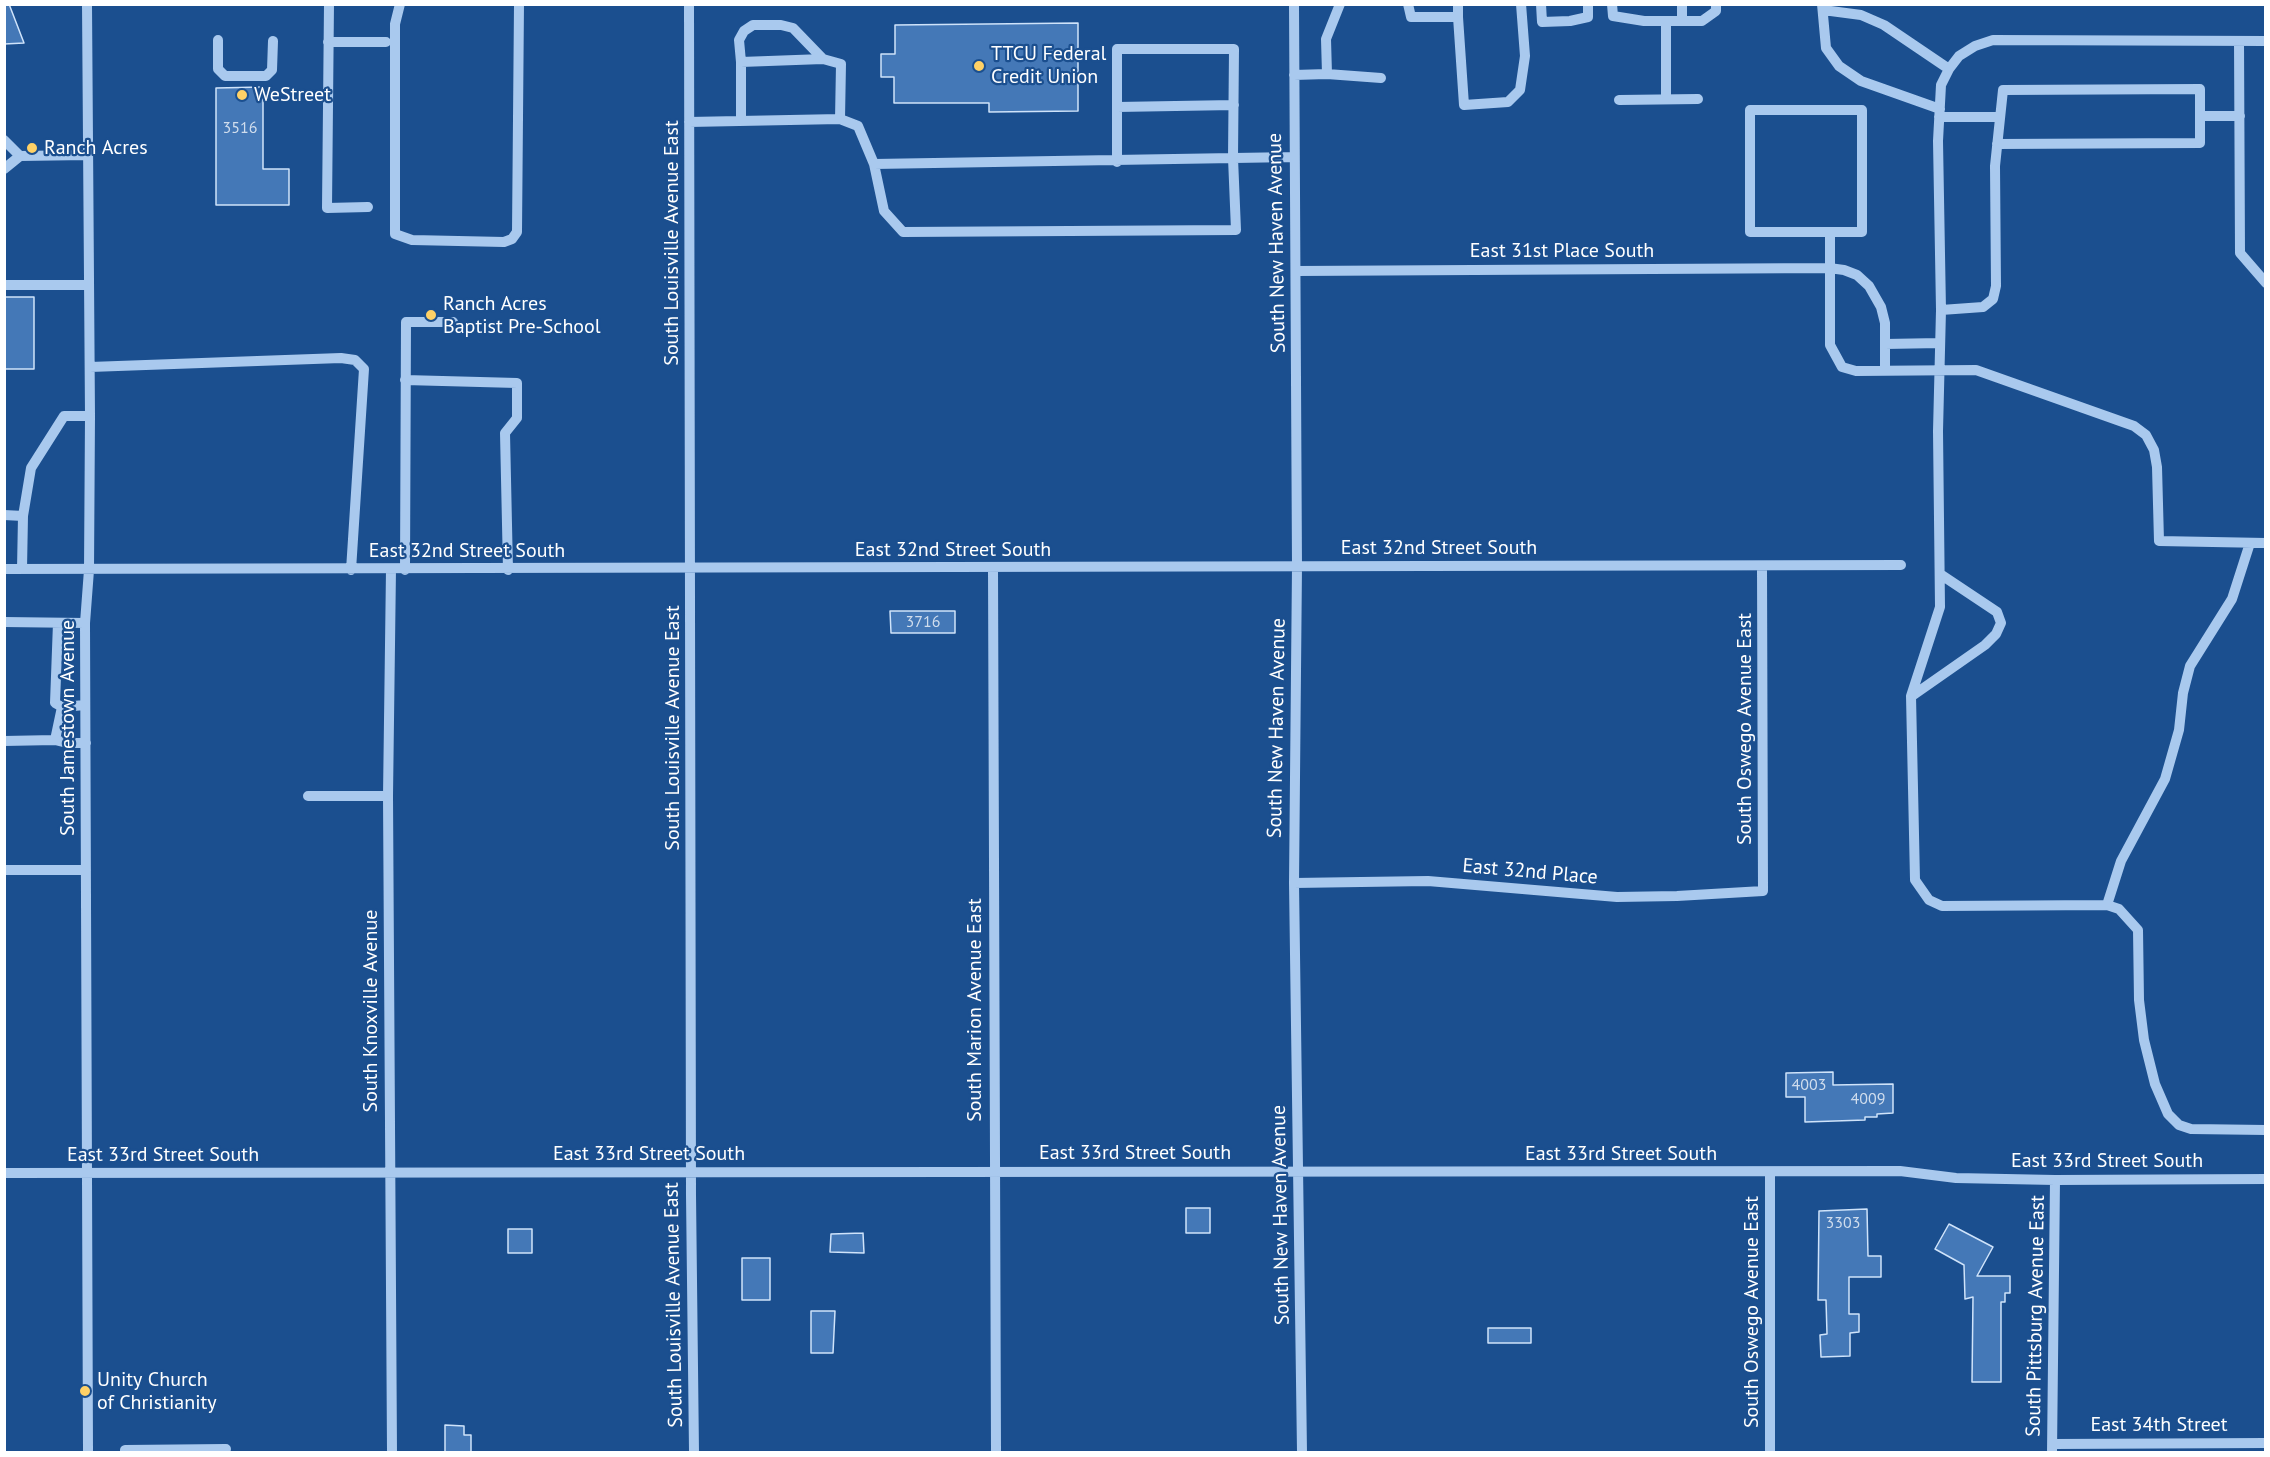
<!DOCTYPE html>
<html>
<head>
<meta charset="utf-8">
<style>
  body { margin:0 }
  #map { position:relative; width:2270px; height:1457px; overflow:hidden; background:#1b4f8f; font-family:"PT Sans",sans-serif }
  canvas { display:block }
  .frame { position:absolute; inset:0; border:6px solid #fff; pointer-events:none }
</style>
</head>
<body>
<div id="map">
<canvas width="2270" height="1457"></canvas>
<div class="frame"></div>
</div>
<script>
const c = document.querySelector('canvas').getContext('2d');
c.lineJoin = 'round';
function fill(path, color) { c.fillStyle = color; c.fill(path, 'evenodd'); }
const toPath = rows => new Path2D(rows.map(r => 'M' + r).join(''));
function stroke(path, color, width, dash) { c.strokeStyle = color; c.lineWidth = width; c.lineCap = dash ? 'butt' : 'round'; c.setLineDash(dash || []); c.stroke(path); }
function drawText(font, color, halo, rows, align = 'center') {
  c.font = font + ' "PT Sans",sans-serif'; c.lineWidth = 4.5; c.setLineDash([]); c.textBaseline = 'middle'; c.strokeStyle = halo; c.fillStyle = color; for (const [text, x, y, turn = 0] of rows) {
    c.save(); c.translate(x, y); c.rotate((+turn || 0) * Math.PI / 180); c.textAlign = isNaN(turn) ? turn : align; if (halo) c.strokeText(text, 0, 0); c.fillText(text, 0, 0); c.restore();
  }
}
const building = toPath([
  [4,4,9,4,24,43,4,44,4,4],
  [1078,23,1078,111,989,112,989,103,894,103,894,77,881,77,881,54,895,54,895,25,1078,23],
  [263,87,263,169,289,169,289,205,216,205,216,88,263,87],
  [4,297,34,297,34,369,4,369,4,297],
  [890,611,955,611,955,633,891,633,890,611],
  [1833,1072,1833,1085,1893,1084,1893,1113,1877,1114,1877,1117,1865,1117,1865,1120,1805,1122,1805,1097,1786,1097,1786,1073,1833,1072],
  [1186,1208,1210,1208,1210,1233,1186,1233,1186,1208],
  [1867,1209,1868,1256,1881,1256,1881,1277,1849,1277,1849,1314,1859,1314,1859,1332,1850,1333,1850,1356,1821,1357,1820,1335,1827,1334,1826,1300,1818,1300,1819,1211,1867,1209],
  [1949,1224,1993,1247,1977,1276,2010,1276,2010,1293,2005,1293,2005,1302,2001,1302,2001,1382,1972,1382,1973,1297,1965,1299,1964,1265,1935,1249,1949,1224],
  [508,1229,532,1229,532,1253,508,1253,508,1229],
  [863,1233,864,1253,830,1252,831,1234,863,1233],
  [742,1258,770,1258,770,1300,742,1300,742,1258],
  [811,1311,835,1311,833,1353,811,1353,811,1311],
  [1488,1328,1531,1328,1531,1343,1488,1343,1488,1328],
  [445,1425,464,1426,464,1435,471,1435,471,1452,445,1452,445,1425]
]);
fill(building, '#4478b7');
stroke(building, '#cfe3fa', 1.5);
stroke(toPath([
  [87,4,90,416,89,570,85,623,88,1452],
  [329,4,327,208,368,207],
  [400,4,395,24,395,234,412,240,504,242,512,239,517,232,519,4],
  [689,4,691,1195,694,1452],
  [1294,4,1297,566,1294,883,1302,1452],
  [1408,4,1411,17,1458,17,1458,4],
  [1541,4,1542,22,1570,21,1588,17,1588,4],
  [1612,4,1613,16,1644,21,1702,21,1716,11,1716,4],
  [1682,4,1682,21],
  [1822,4,1826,48,1839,66,1861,81,1940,109],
  [1823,10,1861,15,1884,25,1949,69],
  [1458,17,1464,105,1508,102,1520,90,1525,56,1521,4],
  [218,40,218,69,225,76,266,76,272,70,273,41],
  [2239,41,2240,253,2266,283],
  [328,42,386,42],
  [741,62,739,40,744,31,753,25,781,25,793,28,823,59],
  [1327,74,1326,39,1340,4],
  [1294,75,1327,74,1381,78],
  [1666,98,1666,21],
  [1619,100,1698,99],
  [1117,107,1234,105],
  [1750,110,1862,110,1862,232,1750,232,1750,110],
  [2200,116,2240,116],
  [1939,117,2000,117],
  [741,121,741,62,823,59,841,64,840,119],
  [689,122,840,119,858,126,874,164,884,211,903,232,1236,230,1233,158,1234,49,1117,49,1117,162],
  [4,140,20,156],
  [1997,144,2200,143,2200,89,2003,90,1995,166,1996,286,1993,299,1983,307,1941,310,1938,141,1941,85,1949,69,1959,56,1975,46,1993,40,2266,41],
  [874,164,1294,157],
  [4,169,20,156,87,155],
  [1830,232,1830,345,1842,367,1856,371,1976,370,2134,426,2146,435,2154,450,2157,467,2159,541,2266,543],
  [1296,271,1829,268,1844,270,1857,275,1869,286,1881,307,1885,323,1885,371],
  [4,285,88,285],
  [1941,310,1938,431,1940,607,1911,696,1915,880,1929,900,1942,906,2107,905,2119,909,2138,930,2139,1000,2144,1040,2155,1084,2168,1114,2179,1125,2191,1129,2266,1130],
  [1885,344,1940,343],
  [90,367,341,358,355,360,364,369,351,570],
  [405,380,517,383,517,418,505,433,508,570],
  [4,515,23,516],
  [993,568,996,1452],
  [4,569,1901,565],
  [22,569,23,516,31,468,64,416,90,416],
  [391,569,388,796,392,1452],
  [405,570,406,322,453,322],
  [4,622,85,623],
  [58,623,55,703,62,707,85,705],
  [1912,696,1985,645,1996,634,2001,623,1997,612,1940,574],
  [55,740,67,743,86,743],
  [4,741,55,740,62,707],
  [308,796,388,796],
  [4,870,86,870],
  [1294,883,1428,881,1617,897,1677,896,1763,891,1762,567],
  [2107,905,2121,861,2165,779,2179,730,2183,693,2190,666,2232,599,2250,543],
  [1770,1172,1770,1452],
  [4,1173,1900,1171,1956,1178,2055,1180,2266,1179],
  [2053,1444,2266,1443],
  [125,1452,125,1450,226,1449],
  [2052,1452,2055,1180]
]), '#a9c9ee', 10);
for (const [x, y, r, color] of [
  [979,66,6,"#ffd166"],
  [242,95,6,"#ffd166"],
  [32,148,6,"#ffd166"],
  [431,315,6,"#ffd166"],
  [85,1391,6,"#ffd166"]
]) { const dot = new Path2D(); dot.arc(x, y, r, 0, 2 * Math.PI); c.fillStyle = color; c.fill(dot); stroke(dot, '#1b4f8f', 2); }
drawText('16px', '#d0dded', null, [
  ["3516",240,128],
  ["3716",923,622],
  ["4003",1809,1085],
  ["4009",1868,1099],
  ["3303",1843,1223]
]);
drawText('20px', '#fff', '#1b4f8f', [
  ["TTCU Federal",991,54],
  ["Credit Union",991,77],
  ["WeStreet",254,95],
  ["Ranch Acres",44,148],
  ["Ranch Acres",443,304],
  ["Baptist Pre-School",443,327],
  ["Unity Church",97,1380],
  ["of Christianity",97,1403]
], 'left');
drawText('20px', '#fff', '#1b4f8f', [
  ["South Louisville Avenue East",672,243,-90],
  ["South New Haven Avenue",1277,243,-91],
  ["East 31st Place South",1562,251],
  ["East 32nd Street South",1439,548],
  ["East 32nd Street South",953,550],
  ["East 32nd Street South",467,551],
  ["South Jamestown Avenue",68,728,-90],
  ["South Louisville Avenue East",673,728,-90],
  ["South New Haven Avenue",1277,728,-89],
  ["South Oswego Avenue East",1745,729,-90],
  ["East 32nd Place",1530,872,5],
  ["South Marion Avenue East",975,1010,-90],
  ["South Knoxville Avenue",371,1011,-90],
  ["East 33rd Street South",1135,1153],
  ["East 33rd Street South",649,1154],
  ["East 33rd Street South",1621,1154],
  ["East 33rd Street South",163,1155],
  ["East 33rd Street South",2107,1161],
  ["South New Haven Avenue",1281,1215,-91],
  ["South Louisville Avenue East",674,1305,-91],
  ["South Oswego Avenue East",1752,1312,-90],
  ["South Pittsburg Avenue East",2036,1316,-89],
  ["East 34th Street",2159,1425]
]);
</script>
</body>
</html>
